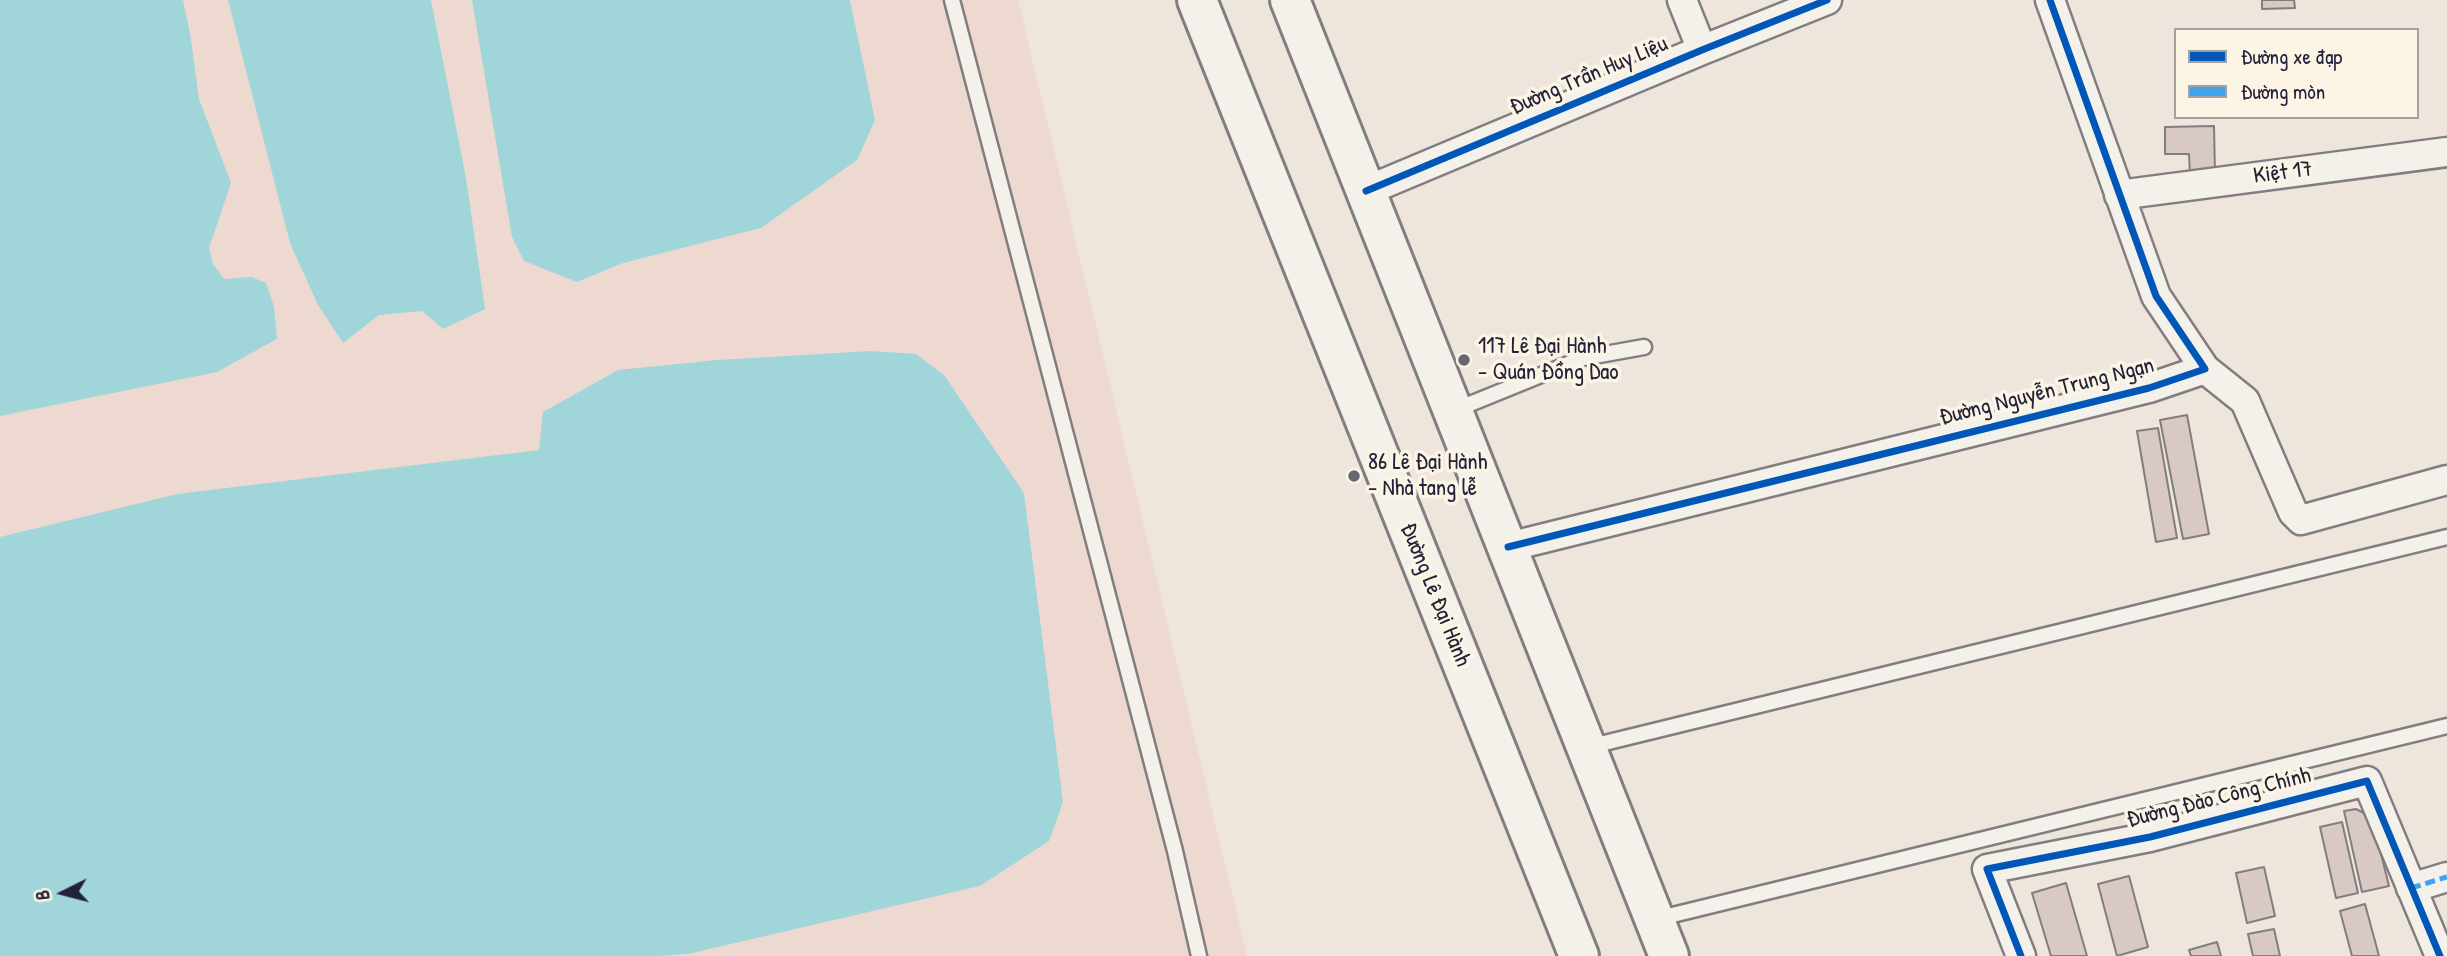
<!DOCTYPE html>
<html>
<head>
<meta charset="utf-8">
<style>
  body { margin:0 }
  #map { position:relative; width:2447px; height:956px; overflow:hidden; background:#eee5dd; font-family:"Patrick Hand",sans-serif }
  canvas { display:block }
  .legend { position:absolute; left:2174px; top:28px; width:245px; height:91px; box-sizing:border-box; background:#fcf5e5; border:2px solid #a5a1a1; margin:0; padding:9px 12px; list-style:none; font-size:21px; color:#22223b }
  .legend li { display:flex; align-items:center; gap:14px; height:35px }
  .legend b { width:35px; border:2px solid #a5a1a1 }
  .north { position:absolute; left:28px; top:858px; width:70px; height:70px; -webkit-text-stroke:5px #fcf5e5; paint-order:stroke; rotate:264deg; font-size:19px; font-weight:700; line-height:28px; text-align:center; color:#22223b }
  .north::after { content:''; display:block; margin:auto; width:24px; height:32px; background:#22223b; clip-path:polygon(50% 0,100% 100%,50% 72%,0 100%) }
</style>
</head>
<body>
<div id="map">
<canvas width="2447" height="956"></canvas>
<ul class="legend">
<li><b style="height:9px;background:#0057b8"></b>Đường xe đạp</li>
<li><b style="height:9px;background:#3ea2ec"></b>Đường mòn</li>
</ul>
<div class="north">B</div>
</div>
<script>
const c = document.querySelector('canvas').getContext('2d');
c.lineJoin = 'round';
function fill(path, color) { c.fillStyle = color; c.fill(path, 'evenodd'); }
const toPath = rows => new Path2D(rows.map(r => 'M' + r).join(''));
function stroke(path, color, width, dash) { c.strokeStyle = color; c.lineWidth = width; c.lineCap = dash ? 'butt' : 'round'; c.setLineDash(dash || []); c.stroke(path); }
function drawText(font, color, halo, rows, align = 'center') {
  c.font = font + ' "Patrick Hand",sans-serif'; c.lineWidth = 7; c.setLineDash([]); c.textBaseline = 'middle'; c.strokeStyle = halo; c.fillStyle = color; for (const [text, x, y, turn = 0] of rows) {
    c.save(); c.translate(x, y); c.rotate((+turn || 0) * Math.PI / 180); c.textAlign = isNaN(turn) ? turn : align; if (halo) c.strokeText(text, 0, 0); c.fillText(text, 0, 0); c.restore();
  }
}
fill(toPath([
  [0,0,1018,0,1247,956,0,956]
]), '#edd9d0');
fill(toPath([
  [0,0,183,0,190,33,199,99,231,183,209,248,213,264,224,279,252,277,266,283,274,306,277,339,217,372,0,416],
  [228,0,431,0,466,178,485,309,443,329,422,311,379,315,343,343,318,305,290,243],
  [472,0,850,0,875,120,857,160,761,228,623,263,577,282,524,261,512,237],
  [871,351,916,354,944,375,1024,493,1063,802,1049,841,980,886,688,954,657,956,0,956,0,537,177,494,539,450,543,412,618,370,717,360]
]), '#a0d6da');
const building = toPath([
  [2262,0,2294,0,2295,8,2262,9,2262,0],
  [2214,126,2215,174,2190,175,2189,154,2165,154,2165,127,2214,126],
  [2187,415,2209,534,2183,539,2160,420,2187,415],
  [2158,428,2177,538,2156,542,2137,431,2158,428],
  [2356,809,2366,814,2374,826,2389,886,2362,892,2344,811,2356,809],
  [2342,822,2358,893,2336,898,2320,827,2342,822],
  [2264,867,2275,916,2247,923,2236,873,2264,867],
  [2129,876,2148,947,2117,956,2098,884,2129,876],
  [2066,883,2087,956,2051,956,2032,893,2066,883],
  [2365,904,2379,956,2352,956,2340,911,2365,904],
  [2274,929,2280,956,2253,956,2248,934,2274,929],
  [2217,942,2221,956,2191,956,2189,950,2217,942]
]);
fill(building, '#d9c9c4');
stroke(building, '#827e80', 2);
const lane = toPath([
  [952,0,1175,851,1199,956],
  [1455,410,1583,358,1644,347],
  [1588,747,2447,537],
  [1656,919,2447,726]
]);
const street = toPath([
  [1682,0,1702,50],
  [1366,191,1702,50,1827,0],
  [2119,195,2447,152],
  [2205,369,2245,401,2293,512,2301,520,2447,480],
  [1508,547,2149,388,2205,369,2156,296,2050,0],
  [2411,888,2447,877],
  [2021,956,1987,869,2150,837,2367,781,2440,956]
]);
const secondary = toPath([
  [1197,0,1579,956],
  [1290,0,1669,956]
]);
stroke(lane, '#827e80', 19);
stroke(street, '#827e80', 33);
stroke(secondary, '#827e80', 44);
stroke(lane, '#f4f0ea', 14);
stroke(street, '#f4f0ea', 28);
stroke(secondary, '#f4f0ea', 38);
stroke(toPath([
  [2411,888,2447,877]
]), '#3ea2ec', 5, [10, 5]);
stroke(toPath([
  [1366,191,1702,50,1827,0],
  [1508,547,2149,388,2205,369,2156,296,2050,0],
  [2021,956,1987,869,2150,837,2367,781,2440,956]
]), '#0057b8', 7);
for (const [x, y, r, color] of [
  [1464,360,7,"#696674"],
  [1354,476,7,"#696674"]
]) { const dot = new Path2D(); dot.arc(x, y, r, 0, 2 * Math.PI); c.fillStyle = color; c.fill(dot); stroke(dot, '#fcf5e5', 2.5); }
drawText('23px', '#22223b', '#fcf5e5', [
  ["Đường Trần Huy Liệu",1589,76,-23],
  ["Kiệt 17",2283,173,-7],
  ["Đường Nguyễn Trung Ngạn",2047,392,-14],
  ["Đường Lê Đại Hành",1435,595,68],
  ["Đường Đào Công Chính",2219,798,-14]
]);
drawText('23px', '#22223b', '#fcf5e5', [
  ["117 Lê Đại Hành",1478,347],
  ["- Quán Đồng Dao",1478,373],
  ["86 Lê Đại Hành",1368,463],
  ["- Nhà tang lễ",1368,489]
], 'left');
</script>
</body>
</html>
